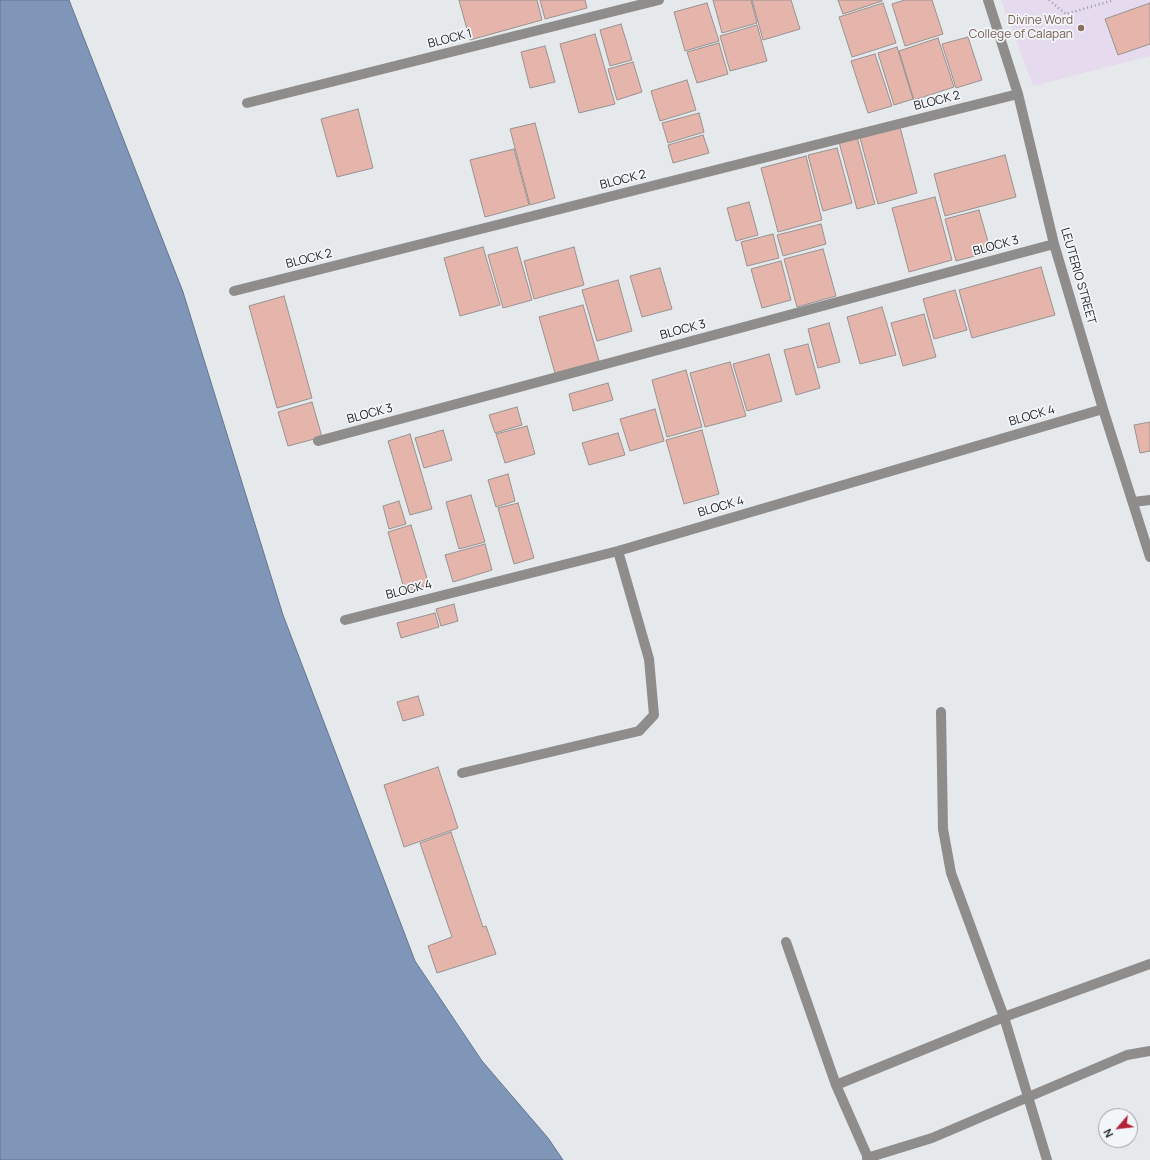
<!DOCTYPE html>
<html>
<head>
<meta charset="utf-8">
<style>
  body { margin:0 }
  #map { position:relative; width:1150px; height:1160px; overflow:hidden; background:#e6e9ec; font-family:Manrope,sans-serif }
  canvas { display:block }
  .north { position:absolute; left:1098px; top:1108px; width:40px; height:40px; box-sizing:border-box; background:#f3f6f9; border:1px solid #9fa2a4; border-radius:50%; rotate:242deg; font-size:11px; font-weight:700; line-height:16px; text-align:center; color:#222324 }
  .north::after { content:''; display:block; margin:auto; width:14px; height:18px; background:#b42238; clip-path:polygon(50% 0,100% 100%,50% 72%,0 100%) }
</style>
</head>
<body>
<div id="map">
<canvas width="1150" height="1160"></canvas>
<div class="north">N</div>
</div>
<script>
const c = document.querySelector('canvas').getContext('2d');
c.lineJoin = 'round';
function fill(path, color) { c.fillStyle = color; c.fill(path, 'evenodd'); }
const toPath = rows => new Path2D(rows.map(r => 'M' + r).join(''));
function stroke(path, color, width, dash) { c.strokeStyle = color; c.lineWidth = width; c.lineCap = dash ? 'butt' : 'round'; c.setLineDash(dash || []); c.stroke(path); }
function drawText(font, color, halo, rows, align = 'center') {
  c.font = font + ' Manrope,sans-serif'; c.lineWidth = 3.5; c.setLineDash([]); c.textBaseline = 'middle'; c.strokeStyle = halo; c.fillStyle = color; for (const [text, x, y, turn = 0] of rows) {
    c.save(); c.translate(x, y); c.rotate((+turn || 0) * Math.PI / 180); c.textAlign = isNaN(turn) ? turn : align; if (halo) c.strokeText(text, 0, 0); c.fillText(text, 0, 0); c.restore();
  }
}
fill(toPath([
  [1001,0,1150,0,1150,56,1033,86]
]), '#e5daee');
const water = toPath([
  [0,0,69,0,183,292,283,615,415,961,482,1061,548,1138,563,1160,0,1160,0,0]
]);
fill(water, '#7f96b9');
stroke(water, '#63748c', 1);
const building = toPath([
  [459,0,537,0,542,20,470,40,459,0],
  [540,0,585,0,587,8,545,19,540,0],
  [713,0,751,0,757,23,722,33,713,0],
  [752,0,791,0,800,29,763,40,752,0],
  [838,0,882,0,882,1,843,14,838,0],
  [905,0,932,0,943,34,905,46,892,4,905,0],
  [707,3,719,41,685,51,674,12,707,3],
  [883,3,896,43,852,57,839,17,883,3],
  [1150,3,1150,44,1118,55,1105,19,1150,3],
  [621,24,632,60,610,66,600,30,621,24],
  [757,25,767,61,730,71,720,36,757,25],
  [595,34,615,104,579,113,560,44,595,34],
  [968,37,982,80,956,88,942,44,968,37],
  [938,38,954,87,914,100,899,51,938,38],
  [719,43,728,74,697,83,687,52,719,43],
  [545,46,555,82,530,88,521,52,545,46],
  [897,47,913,99,894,105,878,53,897,47],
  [875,54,892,106,868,113,851,61,875,54],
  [633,62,642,92,617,100,608,69,633,62],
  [687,80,696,110,660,121,651,91,687,80],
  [358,109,373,168,337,177,321,119,358,109],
  [699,113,704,132,668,143,662,123,699,113],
  [535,123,555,198,530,205,510,129,535,123],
  [900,127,917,193,878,204,860,138,900,127],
  [703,135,709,153,673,163,668,145,703,135],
  [857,137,875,204,857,209,839,142,857,137],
  [837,148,852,203,823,211,808,155,837,148],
  [514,149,529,205,485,217,470,160,514,149],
  [1005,155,1016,197,945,216,934,174,1005,155],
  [806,156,822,220,778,232,761,168,806,156],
  [935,197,952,260,909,272,892,208,935,197],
  [749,202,758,235,736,241,727,208,749,202],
  [979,210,991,252,956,261,945,219,979,210],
  [821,224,826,244,783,256,777,235,821,224],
  [773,234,779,258,747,266,741,242,773,234],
  [483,247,500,305,460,316,444,258,483,247],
  [517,247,532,300,503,308,488,255,517,247],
  [574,247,584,285,534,299,524,261,574,247],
  [823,249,836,296,797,307,784,259,823,249],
  [781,261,791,300,762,308,751,269,781,261],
  [1041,267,1055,315,972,338,959,290,1041,267],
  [660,268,672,309,642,317,630,276,660,268],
  [618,280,632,331,597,341,582,290,618,280],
  [955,290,967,330,934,339,923,299,955,290],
  [284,296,312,398,277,408,249,306,284,296],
  [583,305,599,361,555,373,539,317,583,305],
  [882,307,896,355,860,364,847,317,882,307],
  [924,314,936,357,903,366,891,323,924,314],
  [829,323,840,362,818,368,808,329,829,323],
  [808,344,820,388,796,395,784,350,808,344],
  [769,354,782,401,747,411,733,364,769,354],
  [730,362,746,416,705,427,690,373,730,362],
  [686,370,702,427,667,437,652,380,686,370],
  [608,383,613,400,573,411,569,394,608,383],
  [312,402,322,437,288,446,278,412,312,402],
  [517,407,522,425,495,433,489,415,517,407],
  [655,409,664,441,630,451,620,419,655,409],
  [1150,422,1150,451,1140,453,1134,425,1150,422],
  [527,426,535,454,505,463,496,434,527,426],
  [443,430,452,460,424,468,415,438,443,430],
  [702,430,719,494,684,504,666,440,702,430],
  [618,433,625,455,589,465,582,443,618,433],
  [410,434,432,509,410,515,388,441,410,434],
  [508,474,515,501,496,507,488,480,508,474],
  [471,495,485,542,459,549,446,502,471,495],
  [399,501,406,524,389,529,383,506,399,501],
  [518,503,534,558,514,564,498,508,518,503],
  [411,525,429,585,405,592,388,532,411,525],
  [485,544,492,570,453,582,445,555,485,544],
  [454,604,458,621,441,626,436,609,454,604],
  [435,613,439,627,401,638,397,623,435,613],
  [418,696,424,715,403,721,397,702,418,696],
  [438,767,458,828,404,847,384,785,438,767],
  [451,832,483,927,486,926,496,954,437,973,428,946,452,937,420,843,451,832]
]);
fill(building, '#e5b5ac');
stroke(building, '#979292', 1);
stroke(toPath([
  [1049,0,1066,14,1114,0]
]), '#999b9d', 2.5, [1, 3]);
stroke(toPath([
  [988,0,1018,94,1054,244,1103,409,1150,557],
  [247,103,659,0],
  [234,291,1018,94],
  [318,441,1054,244],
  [1133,502,1150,500],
  [345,620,618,551,1103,409],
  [941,712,943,829,951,873,1004,1017,1047,1160],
  [462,773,639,731,654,715,649,659,618,551],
  [786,942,836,1085,869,1160],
  [836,1085,1004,1017,1150,964],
  [867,1158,932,1138,1127,1055,1150,1051]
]), '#8e8d8c', 10);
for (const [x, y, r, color] of [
  [1081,28,4,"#8d6e63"]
]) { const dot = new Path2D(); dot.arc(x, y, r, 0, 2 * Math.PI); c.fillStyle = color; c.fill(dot); stroke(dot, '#f3f6f9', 1.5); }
drawText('12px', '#785e54', '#f3f6f9', [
  ["Divine Word",1073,21],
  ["College of Calapan",1073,35]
], 'right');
drawText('12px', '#222324', '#f3f6f9', [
  ["BLOCK 1",450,39,-14],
  ["BLOCK 2",937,101,-14],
  ["BLOCK 2",623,180,-14],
  ["BLOCK 3",996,246,-15],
  ["BLOCK 2",309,259,-14],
  ["LEUTERIO STREET",1078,276,74],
  ["BLOCK 3",683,330,-15],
  ["BLOCK 3",370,414,-15],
  ["BLOCK 4",1032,416,-16],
  ["BLOCK 4",721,507,-16],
  ["BLOCK 4",409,590,-14]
]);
</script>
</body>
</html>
